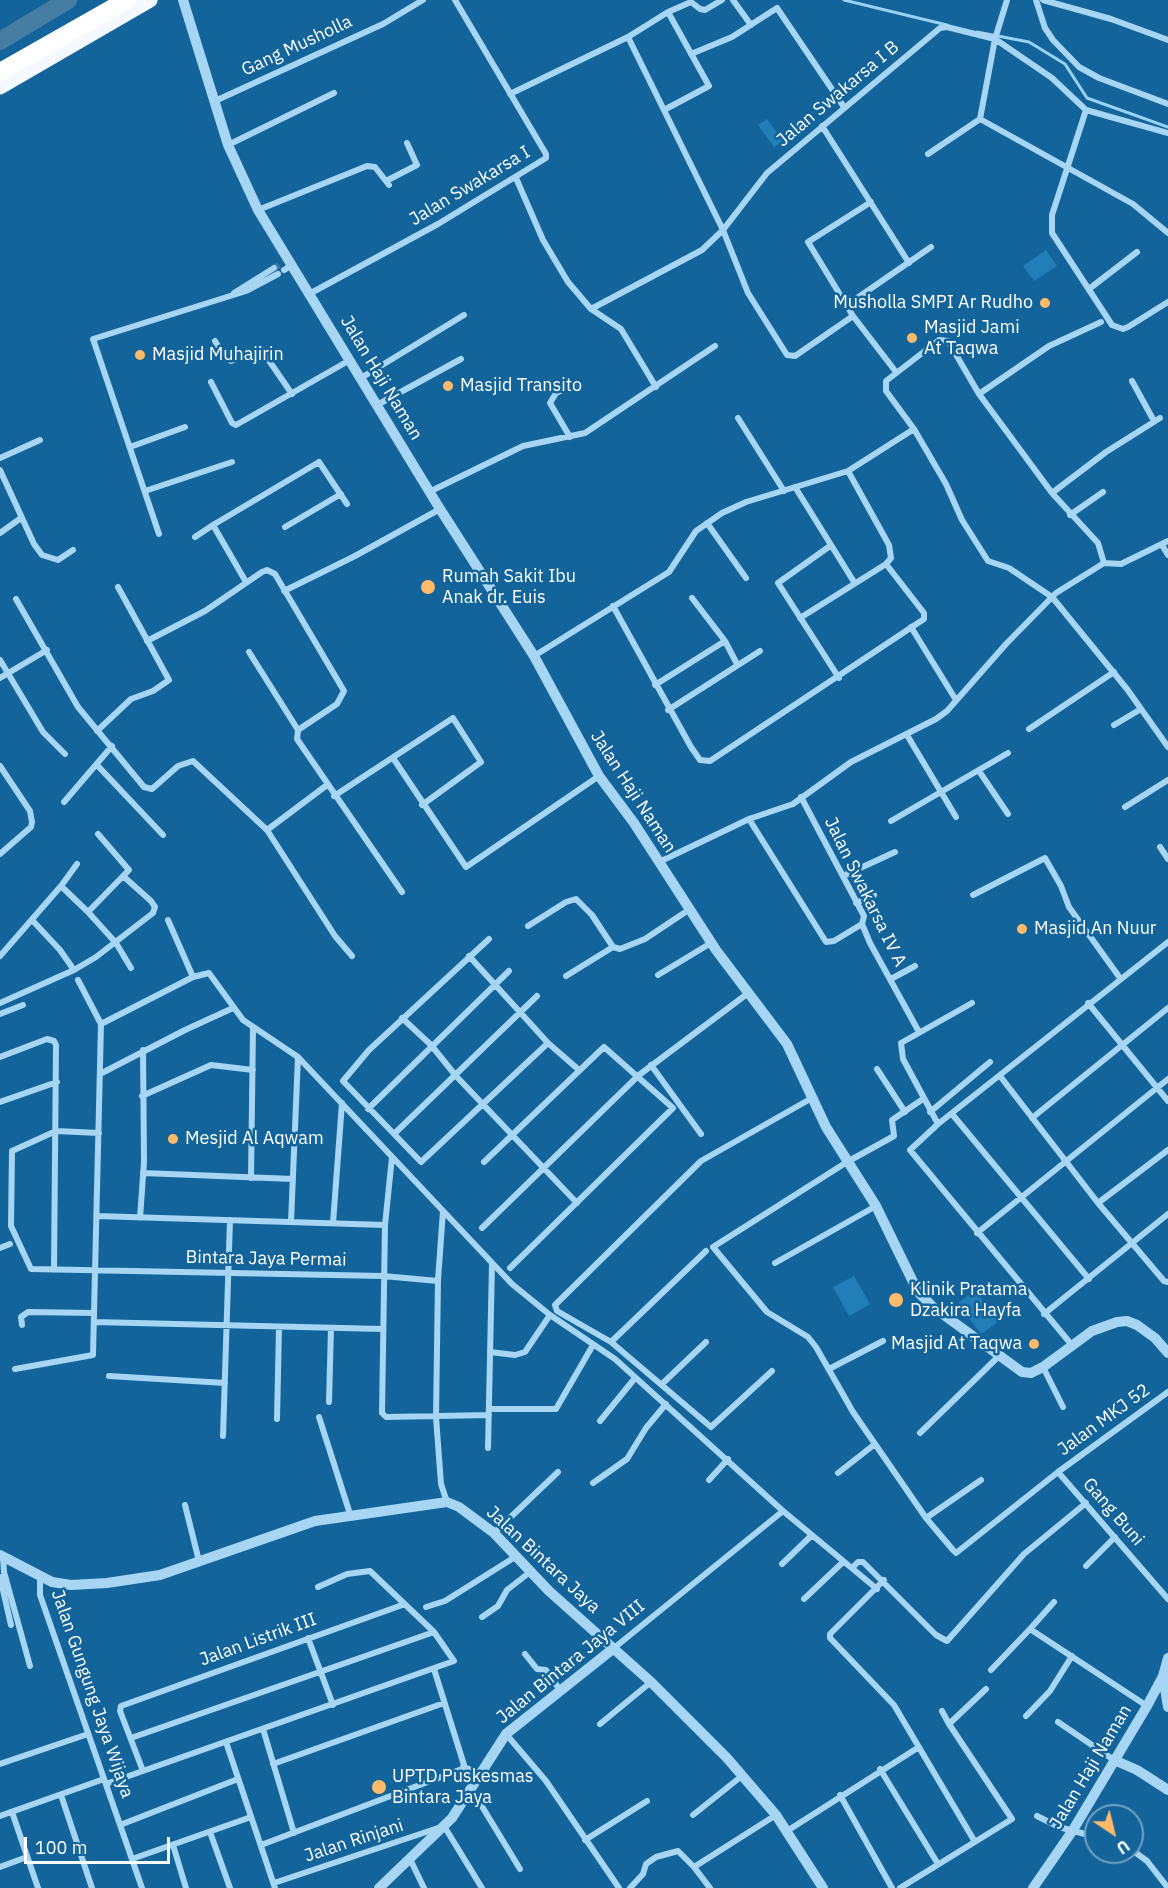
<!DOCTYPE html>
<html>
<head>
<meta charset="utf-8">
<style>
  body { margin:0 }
  #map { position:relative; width:1168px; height:1888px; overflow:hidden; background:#13649a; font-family:"IBM Plex Sans",sans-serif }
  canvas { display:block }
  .north { position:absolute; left:1084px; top:1804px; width:60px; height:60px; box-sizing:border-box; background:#13649a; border:2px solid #71a2c2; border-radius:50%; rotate:145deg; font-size:16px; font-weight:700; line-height:24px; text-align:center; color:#fff }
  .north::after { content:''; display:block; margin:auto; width:21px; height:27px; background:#ffbb69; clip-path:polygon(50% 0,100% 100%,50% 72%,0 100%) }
  .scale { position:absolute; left:24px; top:1837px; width:146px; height:27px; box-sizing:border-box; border:3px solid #fff; border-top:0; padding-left:8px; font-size:18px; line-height:21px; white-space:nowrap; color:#fff; -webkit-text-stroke:4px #13649a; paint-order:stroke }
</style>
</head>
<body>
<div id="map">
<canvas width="1168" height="1888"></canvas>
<div class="north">U</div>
<div class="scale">100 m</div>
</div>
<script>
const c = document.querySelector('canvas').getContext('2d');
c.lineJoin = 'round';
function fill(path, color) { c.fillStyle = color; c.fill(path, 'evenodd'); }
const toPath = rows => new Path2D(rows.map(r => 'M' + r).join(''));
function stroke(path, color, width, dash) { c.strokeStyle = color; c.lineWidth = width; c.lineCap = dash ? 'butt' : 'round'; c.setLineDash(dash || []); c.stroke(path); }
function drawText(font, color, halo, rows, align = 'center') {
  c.font = font + ' "IBM Plex Sans",sans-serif'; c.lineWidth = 5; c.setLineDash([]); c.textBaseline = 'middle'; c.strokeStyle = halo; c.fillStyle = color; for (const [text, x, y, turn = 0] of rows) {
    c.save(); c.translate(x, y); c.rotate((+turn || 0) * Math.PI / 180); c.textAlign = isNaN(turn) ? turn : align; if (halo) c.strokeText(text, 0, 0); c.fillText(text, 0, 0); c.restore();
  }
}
fill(toPath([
  [767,119,783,141,774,147,758,125],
  [1046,250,1057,266,1034,281,1023,266],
  [854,1276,870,1304,849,1316,833,1287],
  [975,1290,999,1321,981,1334,958,1303]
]), '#227eb7');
stroke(toPath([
  [844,0,947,25],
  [977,32,1029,42,1065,64,1087,98,1168,127]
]), '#98d3f6', 3);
stroke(toPath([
  [0,41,68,0]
]), '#457da3', 18);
stroke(toPath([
  [274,268,280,264]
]), '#367ba9', 6, [6, 3]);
stroke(toPath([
  [733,0,751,25],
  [1036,0,1045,28,1053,40,1079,67,1099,78,1168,104],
  [1043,0,1111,19,1168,40],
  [668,12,691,2,700,9,705,10,722,0],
  [628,37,723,230,748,293,787,355,795,356,853,316],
  [691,54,732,37,777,8,844,107],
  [510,94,628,37,668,12,709,86,664,110],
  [215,101,383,24,423,0],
  [1086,110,1052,215,1052,233,1112,325,1123,329,1128,327,1168,302],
  [822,126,909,263],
  [1168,133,1086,110,1052,78,995,39,980,119,1133,204,1168,233],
  [228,145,334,93],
  [928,154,980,119],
  [516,178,543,240,568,282,591,309,621,329,656,387],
  [386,181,417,165,407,143],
  [871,202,808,242,853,316,896,372],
  [258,210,367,166,375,167,389,185],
  [284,270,292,265],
  [1089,289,1137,252],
  [234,293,274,268],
  [311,293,438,224,546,158,546,154,455,0],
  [847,305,931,247],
  [591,309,702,250,723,230,767,173,940,28,947,27,995,39,1007,0],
  [215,341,224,356,231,361,261,349,292,394],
  [361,378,464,315],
  [1132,381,1154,421],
  [211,382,232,423,236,425,350,360],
  [979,394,1049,346,1101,322],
  [377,405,461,359],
  [738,418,784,491],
  [570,437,550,403,556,393,577,383],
  [130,447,185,427],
  [0,458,40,440],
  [0,470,34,544,42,555,58,560,73,550],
  [795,487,854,582],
  [145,491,232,462],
  [429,492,523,446,585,433,715,346],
  [1052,493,1106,452,1160,418],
  [1070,515,1103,492],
  [707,523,746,578],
  [285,527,341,494],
  [0,533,21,518],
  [159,534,93,339,246,291,278,274],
  [195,537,213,525],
  [1162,545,1168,555],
  [830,546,778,583,839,678],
  [1104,563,1098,543,1052,493,979,394,948,341,939,340,886,381,886,391,914,429,946,484,962,520,988,561,1009,568,1052,597,1127,689,1168,747],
  [246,582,213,525,319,462,347,504],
  [284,591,355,556,440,509],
  [692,598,725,641,737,664],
  [16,599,78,707,144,787,152,789,178,766,193,761,267,830,335,936,352,956],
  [613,606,691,747,700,760,710,761,924,619,924,613,886,564],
  [800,618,886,564,891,558,889,545,848,471],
  [911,627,956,700],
  [147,641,205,611,262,572,267,570,275,574,344,691,337,704,298,730,297,739,402,892],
  [249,652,298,730],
  [534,656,669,572,696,531,722,513,746,502,848,471,914,429],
  [0,660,43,732,65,754],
  [0,678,47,650],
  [655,685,725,641],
  [668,710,760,651],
  [1114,725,1141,709],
  [1029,729,1114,672],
  [97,731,131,699,153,691,169,680,118,587],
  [907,735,956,817],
  [393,758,466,867,599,776],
  [97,765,163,835],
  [0,766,30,811,32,822,31,827,0,854],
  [979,771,1008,814],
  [334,796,453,718,481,762,422,805],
  [801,797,864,916,862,924,870,943,919,1032],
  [64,802,112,746],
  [1125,807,1168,780],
  [749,819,826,942,834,941,862,924],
  [891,821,1008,753],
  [267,830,327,785],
  [1160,847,1168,859],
  [659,862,749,819,793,804,851,762,936,719,947,711,1006,644,1056,593,1104,563,1121,564,1168,541],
  [843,876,895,852],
  [61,886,88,912,129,870,98,834],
  [973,895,1045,858,1061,886,1069,907,1120,978],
  [856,903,874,895],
  [88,912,116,943,131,968],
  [32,920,60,950,74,970,96,957,153,913,155,907,151,901,123,876],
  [168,920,193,977],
  [528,926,566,902,576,899,592,915,613,947],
  [489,939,369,1050,343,1081,421,1162,548,1043],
  [0,956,61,886,77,864],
  [469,956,548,1043,579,1070],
  [658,975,711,943],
  [566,976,613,947,620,949,645,939,690,909],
  [891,979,915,966],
  [0,1003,74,970],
  [1088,1003,1168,1101],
  [0,1014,23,1005],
  [402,1018,431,1045,456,1076,577,1203],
  [101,1024,193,977,209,973,243,1020,298,1057,512,1284,550,1315,615,1359,783,1511,877,1589],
  [0,1057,47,1039,54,1041,56,1045,54,1270],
  [651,1065,701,1134],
  [877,1069,905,1112],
  [100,1074,185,1030,233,1008],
  [1000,1076,1098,1203,1164,1281,1168,1282],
  [142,1096,211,1065,253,1070],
  [923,1099,892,1120,894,1136,847,1162,713,1247,767,1312,808,1337,816,1347,853,1412,926,1518,953,1550,956,1553,1058,1472,1168,1392],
  [0,1102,57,1082],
  [368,1109,509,971],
  [930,1112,990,1062],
  [952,1114,1089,1279],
  [1032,1118,1168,1008],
  [938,1124,903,1059,901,1043,972,1003],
  [99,1133,56,1131,12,1151,11,1226,31,1269,383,1276,438,1281],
  [394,1134,537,996],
  [392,1157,385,1225,382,1413,386,1417,489,1415],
  [484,1162,604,1047,673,1108,510,1268],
  [143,1173,293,1179],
  [251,1178,253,1028],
  [1098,1203,1168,1150],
  [443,1211,438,1280,436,1417,441,1484,447,1502],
  [97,1216,385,1225],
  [140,1218,144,1162,143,1050],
  [291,1222,298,1057],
  [333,1223,342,1103],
  [482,1228,639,1075,747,994],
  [977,1233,1168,1079],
  [0,1248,10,1244],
  [775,1263,876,1206],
  [1044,1314,1168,1214],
  [94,1322,383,1329],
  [22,1325,21,1317,28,1312,94,1313],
  [611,1342,706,1251],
  [1071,1344,910,1150,938,1124,1168,942],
  [490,1352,515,1355,525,1352,550,1315],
  [1043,1367,1063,1407],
  [15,1369,93,1355,101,1024,78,980],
  [829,1369,883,1341],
  [772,1371,711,1427,611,1342,557,1311,555,1305,701,1161,812,1098],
  [109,1376,225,1383],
  [662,1384,706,1342],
  [329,1402,331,1328],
  [489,1409,556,1409,593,1345],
  [319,1417,350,1514],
  [277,1419,279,1328],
  [600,1421,635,1378],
  [920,1433,999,1356],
  [223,1436,230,1220],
  [488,1448,492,1264],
  [1058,1472,1168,1599],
  [838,1473,875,1444],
  [709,1480,728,1459],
  [593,1483,627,1459,646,1428,666,1404],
  [185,1505,199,1561],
  [926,1518,981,1480],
  [494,1533,558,1472],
  [3,1557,4,1572,30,1666],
  [782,1564,812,1535],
  [1086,1566,1115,1537],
  [852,1568,858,1562,863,1562,936,1635,947,1641,1024,1554,1086,1503],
  [40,1576,40,1595,142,1888],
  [0,1577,11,1625],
  [884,1580,830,1634,830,1638,894,1705,975,1842],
  [804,1599,843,1562],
  [426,1607,445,1601,515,1557],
  [482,1617,498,1606,507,1590,530,1572],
  [1030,1629,1054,1602],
  [308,1638,333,1705],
  [614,1648,783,1511],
  [525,1654,537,1669,546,1670,560,1690],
  [991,1670,1030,1629,1147,1706],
  [942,1711,949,1724],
  [1026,1716,1050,1691,1072,1656],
  [1058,1722,1114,1760],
  [600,1724,651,1682],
  [263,1729,294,1833],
  [506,1734,546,1781,619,1888],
  [131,1738,434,1632],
  [226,1742,275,1888],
  [0,1764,88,1734],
  [273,1764,444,1703],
  [464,1767,481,1774],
  [880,1769,938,1864],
  [143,1771,120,1711,121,1706,405,1604],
  [106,1784,454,1661,434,1632,370,1571,347,1574,318,1587],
  [472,1790,520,1869],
  [61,1795,92,1888],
  [840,1795,892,1888],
  [12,1812,38,1888],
  [693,1815,743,1775],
  [0,1816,104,1779],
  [1037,1816,1059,1827,1096,1837],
  [120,1825,238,1779],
  [787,1831,919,1747],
  [210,1832,230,1888],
  [585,1840,647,1801],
  [173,1845,186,1888],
  [261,1845,462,1769,464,1765,434,1669],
  [1132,1850,1147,1861,1168,1888],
  [132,1859,251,1817],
  [410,1859,424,1888],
  [0,1867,27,1857],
  [694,1867,710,1888],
  [274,1883,444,1826,482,1888],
  [630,1888,643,1874,646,1864,656,1857,678,1851,694,1867,776,1815],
  [900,1888,1012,1819,949,1724,986,1689]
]), '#a6d6f3', 6);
stroke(toPath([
  [183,0,228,145,258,210,440,509,534,656,599,776,634,823,716,950,787,1044,826,1127,876,1206,918,1292,933,1307,1022,1372,1031,1373,1043,1367,1092,1331,1117,1322,1127,1321,1137,1325,1155,1338,1168,1353],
  [0,1555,52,1582,71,1585,107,1583,160,1575,315,1521,447,1502,459,1507,494,1533,549,1591,651,1682,727,1758,776,1815,823,1888],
  [1163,1676,1168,1707],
  [1114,1760,1137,1770,1168,1790],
  [379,1888,452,1818,506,1734,614,1648],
  [1033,1888,1073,1830,1147,1706,1163,1676,1168,1658]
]), '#a6d6f3', 10);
stroke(toPath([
  [0,87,150,0]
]), '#f3f9ff', 15);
stroke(toPath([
  [0,72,127,0]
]), '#fff', 18);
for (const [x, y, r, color] of [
  [1045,303,6,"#ffbb69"],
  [912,338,6,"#ffbb69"],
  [140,355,6,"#ffbb69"],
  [448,386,6,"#ffbb69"],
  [428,587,8,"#ffbb69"],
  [1022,929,6,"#ffbb69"],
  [173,1139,6,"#ffbb69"],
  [896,1300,8,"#ffbb69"],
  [1034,1344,6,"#ffbb69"],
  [379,1787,8,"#ffbb69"]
]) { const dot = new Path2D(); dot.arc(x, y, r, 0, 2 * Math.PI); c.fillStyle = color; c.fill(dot); stroke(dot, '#13649a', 2); }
drawText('18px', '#fff', '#13649a', [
  ["Gang Musholla",297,46,-25],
  ["Jalan Swakarsa I B",838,94,-40],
  ["Jalan Swakarsa I",470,186,-31],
  ["Jalan Haji Naman",381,378,59],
  ["Jalan Haji Naman",633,792,57],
  ["Jalan Swakarsa IV A",865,892,64],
  ["Bintara Jaya Permai",266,1259,1],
  ["Jalan MKJ 52",1104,1420,-36],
  ["Gang Buni",1113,1512,49],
  ["Jalan Bintara Jaya",543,1560,43],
  ["Jalan Listrik III",258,1640,-20],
  ["Jalan Bintara Jaya VIII",571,1662,-39],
  ["Jalan Gungung Jaya Wijaya",92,1694,71],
  ["Jalan Haji Naman",1091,1767,-59],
  ["Jalan Rinjani",354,1841,-18]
]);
drawText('18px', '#fff', '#13649a', [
  ["Musholla SMPI Ar Rudho",1033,303,"right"],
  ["Masjid Jami",924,328],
  ["At Taqwa",924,349],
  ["Masjid Muhajirin",152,355],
  ["Masjid Transito",460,386],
  ["Rumah Sakit Ibu",442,577],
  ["Anak dr. Euis",442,598],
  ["Masjid An Nuur",1034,929],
  ["Mesjid Al Aqwam",185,1139],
  ["Klinik Pratama",910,1290],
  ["Dzakira Hayfa",910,1311],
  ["Masjid At Taqwa",1022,1344,"right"],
  ["UPTD Puskesmas",392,1777],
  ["Bintara Jaya",392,1798]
], 'left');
</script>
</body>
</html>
